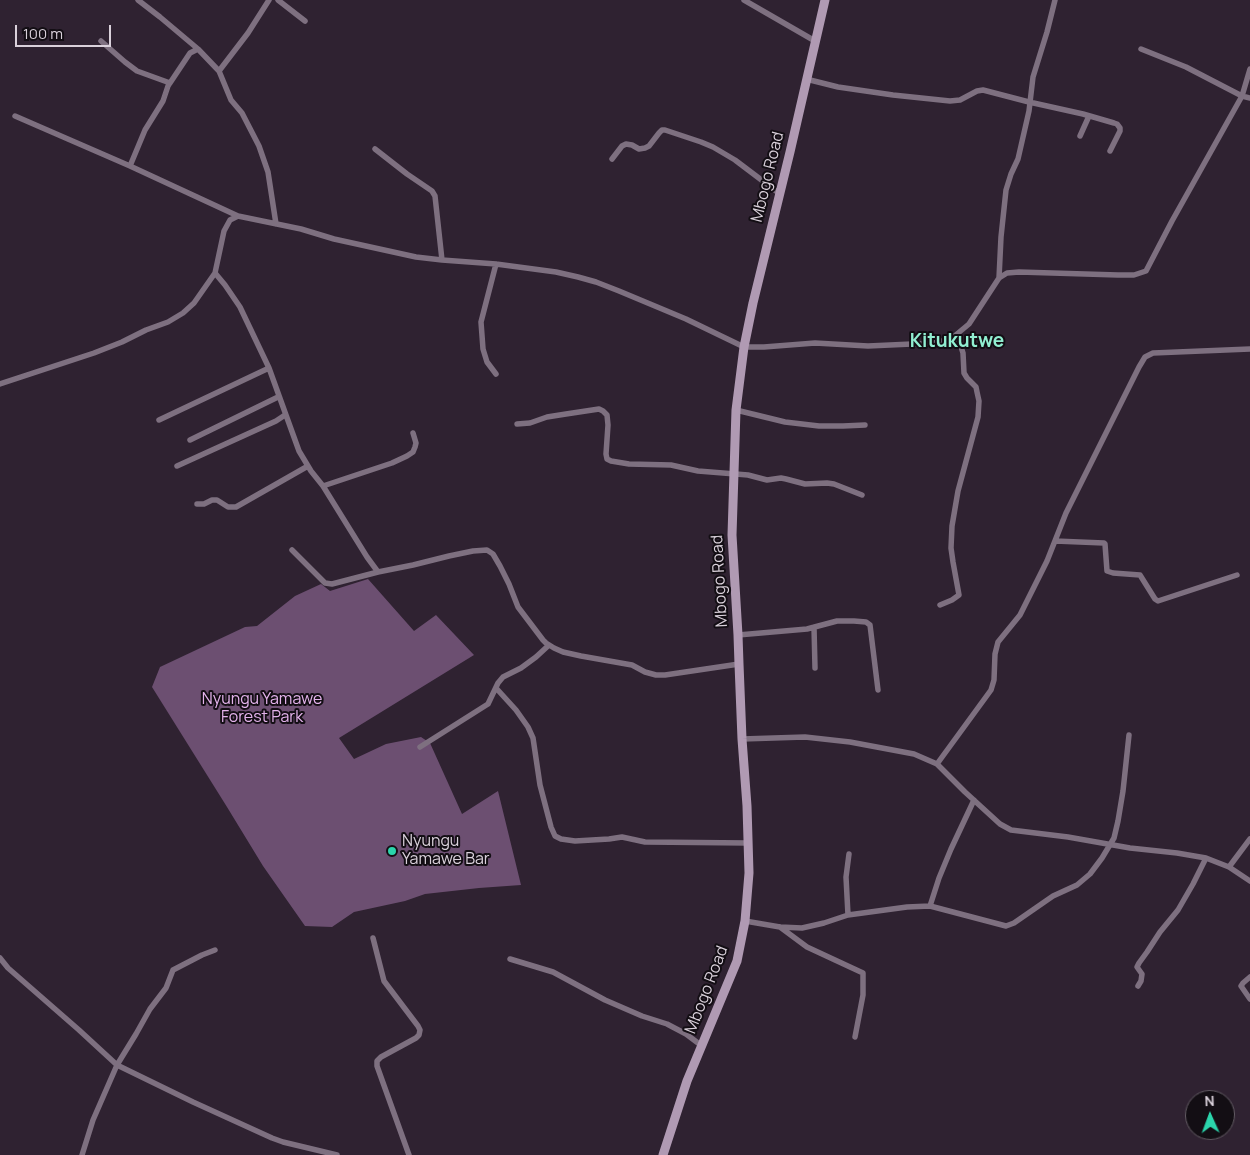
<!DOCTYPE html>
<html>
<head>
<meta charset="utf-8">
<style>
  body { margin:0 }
  #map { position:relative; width:1250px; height:1155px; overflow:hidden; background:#2f2231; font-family:Manrope,sans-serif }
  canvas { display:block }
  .north { position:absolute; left:1185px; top:1090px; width:50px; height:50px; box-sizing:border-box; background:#130e14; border:1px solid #635c64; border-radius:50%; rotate:358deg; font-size:14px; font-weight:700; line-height:20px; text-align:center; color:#dad1db }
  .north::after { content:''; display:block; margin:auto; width:18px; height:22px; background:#2bd5ac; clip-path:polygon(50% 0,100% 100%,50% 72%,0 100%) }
  .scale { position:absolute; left:15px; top:25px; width:96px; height:22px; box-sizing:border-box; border:2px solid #dad1db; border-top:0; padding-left:6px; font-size:15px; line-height:18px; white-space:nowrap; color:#dad1db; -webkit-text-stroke:4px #130e14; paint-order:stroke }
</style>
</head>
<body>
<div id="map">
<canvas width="1250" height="1155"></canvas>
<div class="north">N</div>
<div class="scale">100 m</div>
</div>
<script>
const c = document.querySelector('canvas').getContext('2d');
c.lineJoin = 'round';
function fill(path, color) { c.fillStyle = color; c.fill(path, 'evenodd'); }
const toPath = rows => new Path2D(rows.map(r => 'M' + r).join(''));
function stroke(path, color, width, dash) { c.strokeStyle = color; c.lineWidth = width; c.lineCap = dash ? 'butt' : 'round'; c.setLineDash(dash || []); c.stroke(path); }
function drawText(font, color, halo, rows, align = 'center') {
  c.font = font + ' Manrope,sans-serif'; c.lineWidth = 4; c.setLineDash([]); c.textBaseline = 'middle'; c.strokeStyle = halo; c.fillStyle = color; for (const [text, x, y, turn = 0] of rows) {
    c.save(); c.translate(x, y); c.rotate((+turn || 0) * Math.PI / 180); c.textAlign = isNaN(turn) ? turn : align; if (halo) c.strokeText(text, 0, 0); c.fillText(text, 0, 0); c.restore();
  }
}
fill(toPath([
  [368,579,414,631,436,615,474,655,339,738,354,759,386,744,421,737,430,743,462,814,498,791,521,885,479,888,425,894,405,901,354,912,332,927,305,926,263,866,227,807,152,687,160,667,245,627,257,626,295,596,321,584,330,591]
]), '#6c4f71');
stroke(toPath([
  [138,0,160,17,198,49,219,71,231,100,242,113,259,146,268,172,276,224],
  [278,0,305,21],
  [744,0,815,41],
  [101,41,125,62,137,71,170,83],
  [1141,49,1186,67,1242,96,1250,98],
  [219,71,248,33,269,0],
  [806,79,838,87,893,95,950,101,960,100,977,91,983,90,1029,102,1083,114,1114,123,1117,124,1120,128,1120,131,1110,151],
  [15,116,130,166,238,216],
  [1080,136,1089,116],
  [375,149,407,174,432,191,435,196,442,260],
  [612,159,622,146,626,144,632,145,639,149,645,148,649,146,659,133,662,130,665,130,701,142,713,147,735,160,780,194],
  [130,166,145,130,163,101,168,86,190,53,198,49],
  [496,264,481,322,483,349,487,362,496,374],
  [215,273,225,285,240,307,269,368,299,451,311,471,323,486,367,557,378,572],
  [999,278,1001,237,1006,190,1011,174,1018,159,1029,111,1033,77,1047,32,1055,0],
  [0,384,94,353,122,342,146,330,168,322,183,313,194,303,215,273,224,231,230,220,238,216,301,229,334,239,416,257,442,260,496,264,556,272,578,277,596,282,619,291,686,319,744,347,764,347,815,343,868,346,934,343,951,339,969,324,999,278,1007,273,1019,272,1118,275,1134,275,1146,271,1172,221,1242,96,1250,69],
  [736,410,785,422,819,426,843,426,865,425],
  [159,420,269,368],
  [517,424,530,423,547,417,566,414,599,409,603,411,607,415,608,425,606,454,607,459,611,461,629,464,671,465,698,471,748,475,767,480,781,478,786,479,805,484,827,483,834,484,862,495],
  [190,440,278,397],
  [177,466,276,421,285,415],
  [323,486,392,463,407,456,413,452,415,447,416,443,413,433],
  [197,504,204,504,212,500,217,500,228,507,236,507,308,466],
  [1055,541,1104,543,1105,544,1107,571,1113,573,1140,575,1155,599,1158,601,1237,575],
  [292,550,325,583,332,584,378,572,413,565,449,556,473,551,487,550,493,554,500,566,509,584,518,607,543,640,546,643,554,648,563,652,581,656,632,665,645,672,656,675,665,675,739,664],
  [940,605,952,600,959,595,953,562,951,548,952,526,958,491,978,417,979,401,977,392,976,387,967,378,964,373,963,353,957,334],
  [814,627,815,668],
  [738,635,807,629,837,621,854,621,866,622,870,625,878,690],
  [496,688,516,710,528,727,533,738,540,785,551,827,555,836,561,839,575,841,609,839,622,837,645,842,748,843],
  [742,739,805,737,850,742,914,754,937,764,965,792,1000,824,1011,830,1068,837,1130,848,1177,853,1206,858,1229,867,1250,881],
  [420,747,488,704,498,683,503,677,521,668,536,657,549,645],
  [937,764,991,690,994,680,995,654,998,642,1020,615,1047,561,1066,513,1139,367,1145,357,1153,353,1250,349],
  [1229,867,1250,839],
  [930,906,939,878,951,849,974,800],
  [848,915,846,877,849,854],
  [745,921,780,927,802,928,824,923,848,915,907,907,930,906,1006,926,1014,923,1053,896,1077,885,1090,874,1102,858,1114,838,1118,821,1123,791,1129,735],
  [780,927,807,947,863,973,863,995,855,1037],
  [373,938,384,981,418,1026,420,1030,419,1035,416,1038,381,1057,377,1061,377,1066,409,1155],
  [0,958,8,968,79,1030,117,1065,193,1102,272,1138,283,1142,337,1155],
  [510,959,553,972,605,1000,642,1016,667,1024,686,1034,702,1046],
  [1250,977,1243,983,1241,986,1250,999],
  [1138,986,1141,981,1142,974,1137,967,1139,963,1147,952,1160,932,1178,910,1193,884,1206,858],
  [82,1155,93,1120,117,1065,136,1034,150,1009,166,988,173,970,202,955,215,950]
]), '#7e7080', 5.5);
stroke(toPath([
  [663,1155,687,1081,737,961,745,921,749,873,747,806,742,739,739,664,738,635,732,535,736,410,744,347,753,303,790,152,825,0]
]), '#b09ab3', 9);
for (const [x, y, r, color] of [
  [392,851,5,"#2bd5ac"]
]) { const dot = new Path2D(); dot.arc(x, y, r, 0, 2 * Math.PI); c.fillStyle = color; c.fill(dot); stroke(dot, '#130e14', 2); }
drawText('16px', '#dad1db', '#130e14', [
  ["Mbogo Road",768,177,-76],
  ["Mbogo Road",720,581,-93],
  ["Mbogo Road",707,990,-69]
]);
drawText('16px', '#e4b3ec', '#130e14', [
  ["Nyungu Yamawe",262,700],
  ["Forest Park",262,718]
]);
drawText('16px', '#dad1db', '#130e14', [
  ["Nyungu",402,842],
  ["Yamawe Bar",402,860]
], 'left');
drawText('bold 19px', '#91efd1', '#130e14', [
  ["Kitukutwe",957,342]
]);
</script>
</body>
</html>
